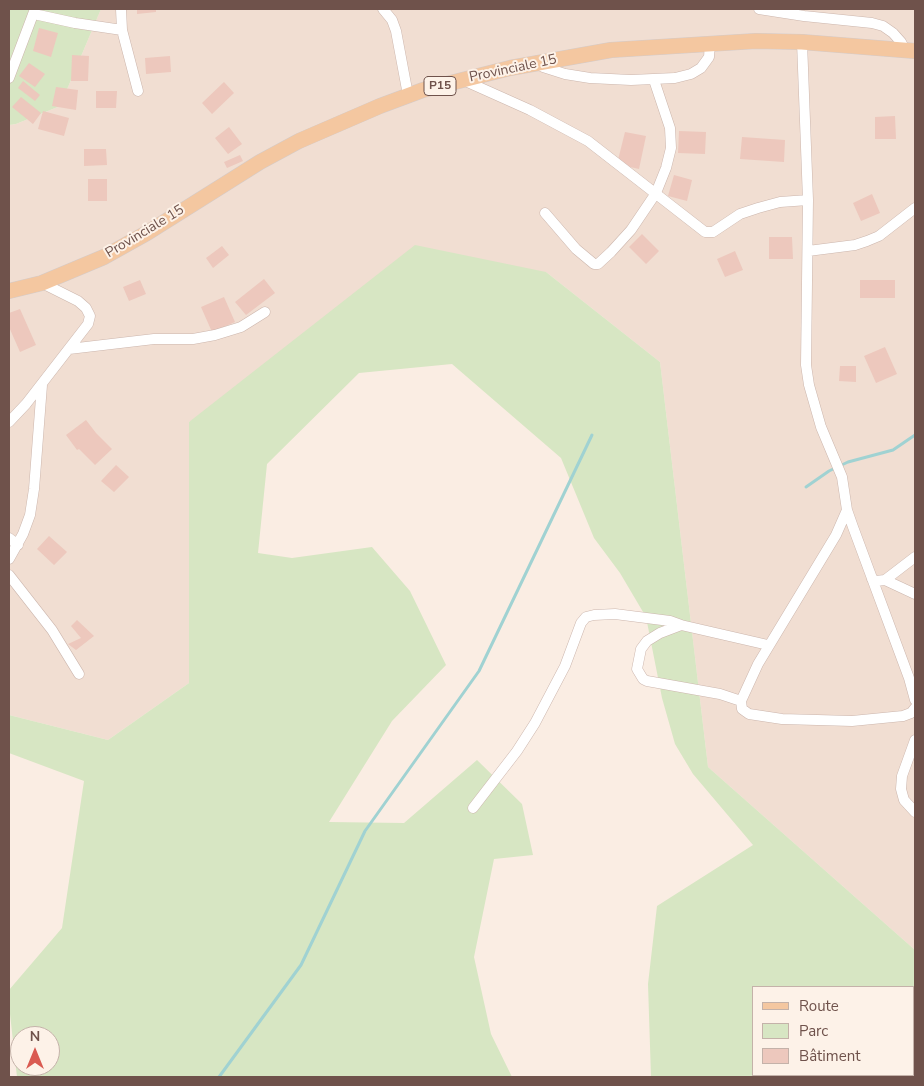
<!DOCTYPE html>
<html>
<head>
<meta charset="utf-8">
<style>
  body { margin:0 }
  #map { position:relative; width:924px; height:1086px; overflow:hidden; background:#faede3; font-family:"Nunito Sans",sans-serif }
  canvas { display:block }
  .frame { position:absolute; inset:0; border:10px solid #6f524b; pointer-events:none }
  .legend { position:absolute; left:752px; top:986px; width:162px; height:90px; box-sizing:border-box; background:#fdf2e8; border:1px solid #c4b2a9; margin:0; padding:6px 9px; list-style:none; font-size:15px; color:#6f524b }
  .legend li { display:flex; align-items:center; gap:10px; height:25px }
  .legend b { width:25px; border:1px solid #c4b2a9 }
  .north { position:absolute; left:10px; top:1026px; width:50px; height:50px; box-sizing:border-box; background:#fdf2e8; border:1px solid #c4b2a9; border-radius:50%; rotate:0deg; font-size:14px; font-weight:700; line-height:20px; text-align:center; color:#6f524b }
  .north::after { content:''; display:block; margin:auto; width:18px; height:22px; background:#da5a51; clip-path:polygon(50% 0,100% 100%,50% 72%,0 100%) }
</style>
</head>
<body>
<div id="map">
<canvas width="924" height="1086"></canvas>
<div class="frame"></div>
<ul class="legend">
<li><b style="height:6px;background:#f4c7a0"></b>Route</li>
<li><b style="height:14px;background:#d7e6c3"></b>Parc</li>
<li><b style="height:14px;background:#edc8bd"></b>Bâtiment</li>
</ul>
<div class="north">N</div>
</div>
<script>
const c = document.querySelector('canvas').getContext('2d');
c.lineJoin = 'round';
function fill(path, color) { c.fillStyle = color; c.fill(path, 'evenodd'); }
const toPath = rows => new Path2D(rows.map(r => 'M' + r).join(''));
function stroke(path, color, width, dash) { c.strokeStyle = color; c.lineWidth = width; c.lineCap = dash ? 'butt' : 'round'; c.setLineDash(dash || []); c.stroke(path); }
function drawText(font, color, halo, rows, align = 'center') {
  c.font = font + ' "Nunito Sans",sans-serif'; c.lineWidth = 4; c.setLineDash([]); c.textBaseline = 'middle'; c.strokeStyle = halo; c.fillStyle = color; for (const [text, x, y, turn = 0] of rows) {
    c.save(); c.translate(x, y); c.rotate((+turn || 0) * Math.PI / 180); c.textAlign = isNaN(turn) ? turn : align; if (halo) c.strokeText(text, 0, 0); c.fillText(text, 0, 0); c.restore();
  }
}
fill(toPath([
  [101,9,915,9,915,950,708,767,660,362,546,272,189,422,189,683,108,740,9,715,9,125,16,124,60,106]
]), '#f1ded2');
fill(toPath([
  [9,9,101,9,60,106,16,124,9,125],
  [415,245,546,272,660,362,708,767,915,950,915,1077,651,1077,648,984,657,906,753,845,693,774,675,744,662,698,646,617,620,573,594,538,561,458,452,364,359,373,267,464,258,553,292,558,372,547,410,591,446,665,392,721,329,822,404,823,477,760,522,804,533,855,494,859,474,957,491,1034,512,1077,17,1077,9,1005,9,990,62,928,84,781,9,753,9,715,108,740,189,683,189,422],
  [753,987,913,987,913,1075,753,1075],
  [20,1036,50,1036,50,1066,20,1066]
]), '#d7e6c3');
stroke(toPath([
  [806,487,829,471,848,462,893,450,915,435],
  [219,1077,301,965,365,831,479,671,592,435]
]), '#a0d2d2', 3);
fill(toPath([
  [137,9,156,9,156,12,137,14],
  [39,28,58,33,51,57,33,51],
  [72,55,89,56,88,81,71,81],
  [170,56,171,72,146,74,145,58],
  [29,63,45,74,35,87,19,76],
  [23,81,40,95,35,101,18,88],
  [224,82,234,93,212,114,202,103],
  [56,87,78,90,76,110,52,106],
  [96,91,117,91,116,108,96,108],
  [21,97,41,113,33,124,12,107],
  [43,111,69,118,64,136,38,129],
  [895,116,896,139,875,139,875,117],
  [229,127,242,144,228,154,215,138],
  [679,131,706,132,705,154,678,153],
  [625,132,646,136,639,169,617,164],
  [742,137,785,140,784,162,740,159],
  [84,149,106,149,107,165,84,166],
  [240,155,243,161,227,168,224,162],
  [674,175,692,180,687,201,668,196],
  [88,179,107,179,107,201,88,201],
  [872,194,880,213,861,221,853,203],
  [642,234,659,251,646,264,629,247],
  [769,237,792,237,793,259,769,259],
  [222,246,229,255,213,268,206,258],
  [735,251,743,270,725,277,717,259],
  [264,279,275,293,246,315,235,302],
  [140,280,146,294,129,301,123,287],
  [860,280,895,280,895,298,860,298],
  [224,297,235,322,212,332,201,307],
  [20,309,36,345,20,352,9,327,9,313],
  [885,347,897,374,876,383,864,356],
  [840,366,856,366,856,382,839,381],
  [86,420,96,433,112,449,95,465,79,449,77,450,66,435],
  [116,465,129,477,114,492,101,481],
  [49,536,67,552,54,565,37,549],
  [77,620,94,636,76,650,68,644,81,638,71,626]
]), '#edc8bd');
const minor = toPath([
  [121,9,122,30,138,91],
  [383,9,392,20,396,31,408,95],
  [759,9,804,16,872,23,883,26,893,33,901,42,905,50],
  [34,14,75,23,122,30],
  [802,42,808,200,806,365,809,385,821,427,842,477,847,510,853,527,909,678,915,700],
  [539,63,543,67,565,74,590,78,631,80,675,78,691,74,701,68,709,57,710,43],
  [9,78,35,9],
  [463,80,530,110,588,141,705,232,713,232,740,214,758,208,780,202,808,200],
  [545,213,576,249,594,264,598,264,611,252,631,230,656,193,666,168,671,148,670,128,654,80],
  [808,251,855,245,867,241,879,236,915,208],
  [69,349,154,339,193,339,215,335,241,327,265,312],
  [9,422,26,404,88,324,90,316,86,308,78,301,42,283],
  [847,510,836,535,758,664,741,701,742,709,749,714,782,719,852,721,903,716,911,713,915,708],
  [9,538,18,545],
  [9,559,23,534,30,515,34,489,42,385],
  [9,575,52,630,79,674],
  [872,579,876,581,885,580,915,594],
  [885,580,915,557],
  [741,701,720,694,647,681,643,679,637,669,641,649,647,641,660,633,681,625,768,645],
  [915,740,902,776,901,789,904,800,915,812],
  [473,808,517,751,535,723,565,666,581,623,586,617,594,615,615,614,670,621,681,625]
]);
const primary = toPath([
  [9,291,42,283,104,257,147,233,260,162,299,141,380,106,423,90,510,68,611,50,756,41,802,42,915,51]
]);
stroke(minor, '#ccb6ad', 11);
stroke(primary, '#d4cbc9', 16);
stroke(minor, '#fff', 10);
stroke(primary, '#f4c7a0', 15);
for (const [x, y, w] of [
  [440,86,32]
]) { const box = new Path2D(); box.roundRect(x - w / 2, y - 9.5, w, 19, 4); c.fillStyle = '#fdf2e8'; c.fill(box); stroke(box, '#6f524b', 1); }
drawText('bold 12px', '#6f524b', null, [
  ["P15",440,86]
]);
drawText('14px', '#6f524b', '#fdf2e8', [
  ["Provinciale 15",513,69,-12],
  ["Provinciale 15",145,232,-31]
]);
</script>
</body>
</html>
